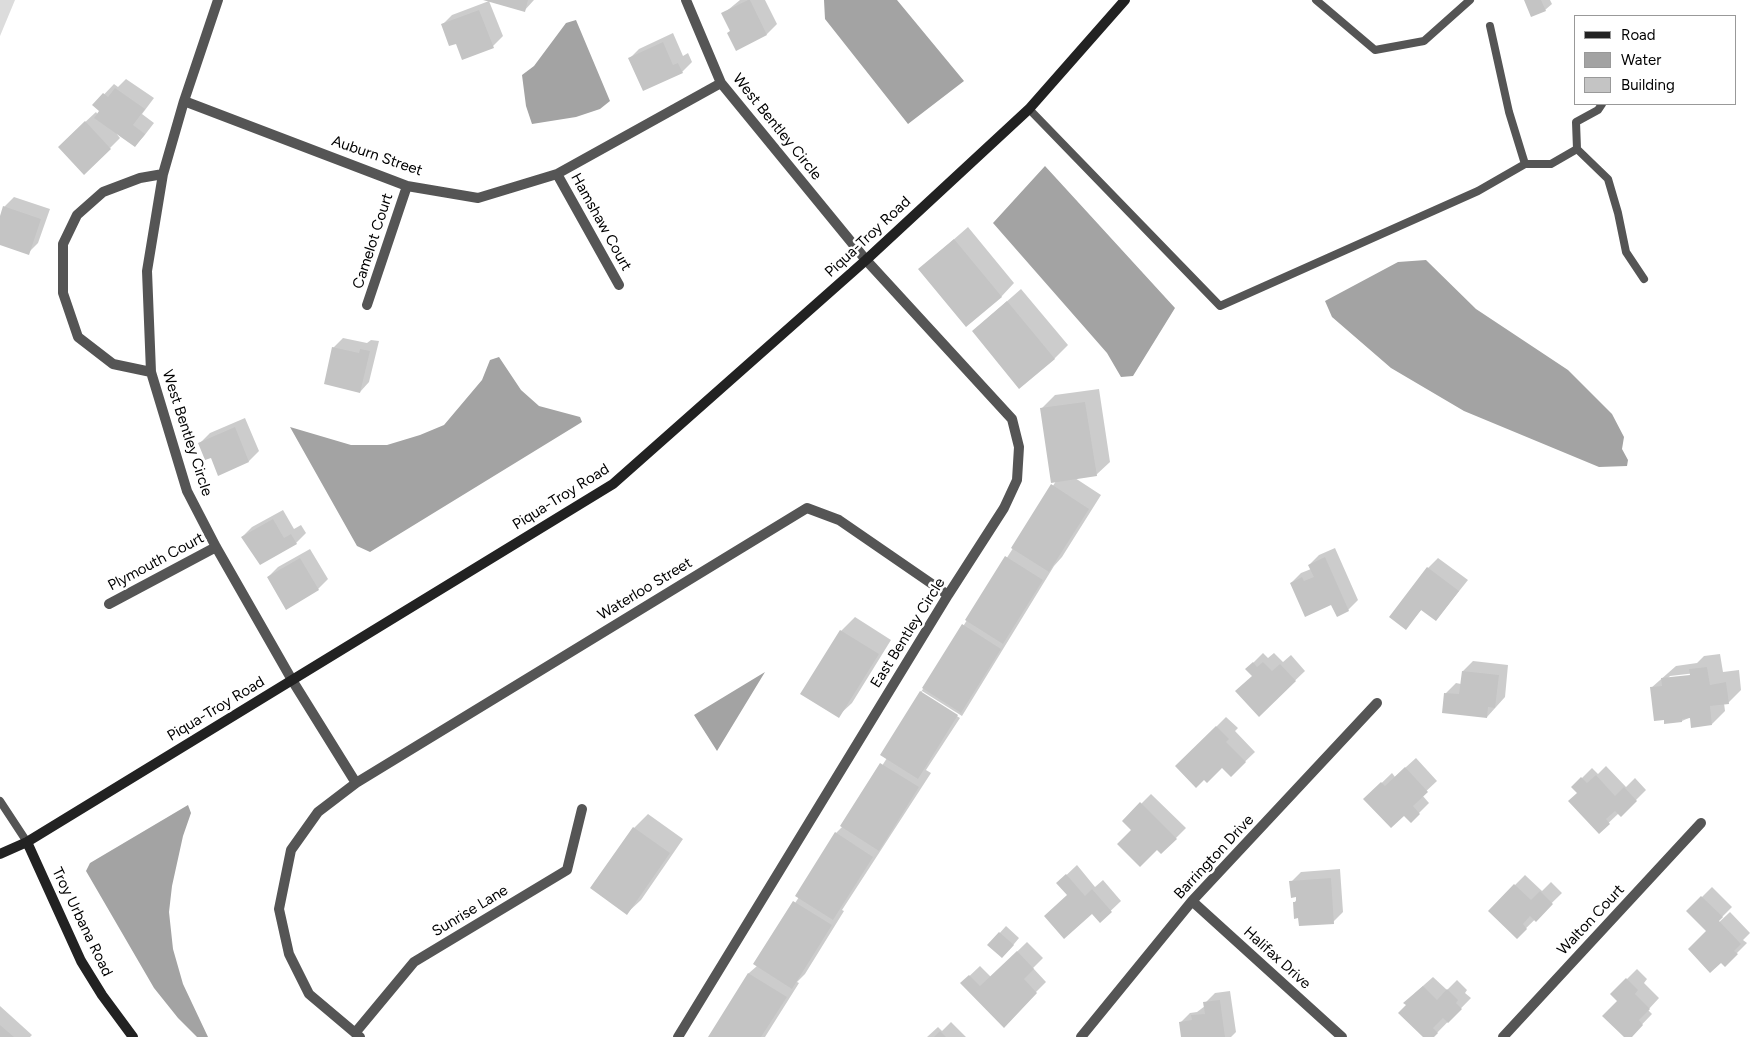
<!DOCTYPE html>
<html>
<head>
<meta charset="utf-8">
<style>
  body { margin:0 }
  #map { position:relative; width:1752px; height:1037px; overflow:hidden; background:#fff; font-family:Figtree,sans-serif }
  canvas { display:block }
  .legend { position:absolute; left:1574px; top:15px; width:162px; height:90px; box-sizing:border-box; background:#fff; border:1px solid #999; margin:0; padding:6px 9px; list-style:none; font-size:15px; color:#000 }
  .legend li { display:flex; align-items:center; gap:10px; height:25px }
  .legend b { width:25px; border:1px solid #999 }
</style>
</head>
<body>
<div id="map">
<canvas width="1752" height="1037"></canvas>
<ul class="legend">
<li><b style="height:6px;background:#222"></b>Road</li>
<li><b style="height:14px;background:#a3a3a3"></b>Water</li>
<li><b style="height:14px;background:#c4c4c4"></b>Building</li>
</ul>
</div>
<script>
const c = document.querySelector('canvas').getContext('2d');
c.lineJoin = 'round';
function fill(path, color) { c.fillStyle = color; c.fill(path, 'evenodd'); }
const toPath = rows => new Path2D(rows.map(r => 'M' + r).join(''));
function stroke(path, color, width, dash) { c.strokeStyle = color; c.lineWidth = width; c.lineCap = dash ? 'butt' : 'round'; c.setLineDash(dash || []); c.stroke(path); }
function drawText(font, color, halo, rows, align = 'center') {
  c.font = font + ' Figtree,sans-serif'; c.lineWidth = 5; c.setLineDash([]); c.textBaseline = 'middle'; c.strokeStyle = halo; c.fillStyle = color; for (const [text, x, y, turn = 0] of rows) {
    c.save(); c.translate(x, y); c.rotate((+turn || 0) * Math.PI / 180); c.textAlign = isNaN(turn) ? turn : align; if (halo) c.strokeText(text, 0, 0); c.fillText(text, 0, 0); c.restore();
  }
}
fill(toPath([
  [0,0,15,0,0,36]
]), '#dcdcdc');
fill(toPath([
  [824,0,897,0,964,81,908,124,825,19],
  [576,20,610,101,600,109,576,117,532,124,526,106,522,75,534,66,566,23],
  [1045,166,1175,308,1133,376,1121,377,1107,353,993,223],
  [1426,260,1476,309,1568,370,1612,414,1624,437,1622,449,1628,460,1627,466,1599,467,1464,411,1391,368,1332,317,1325,301,1398,262],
  [499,357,521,390,539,406,580,417,582,422,370,552,357,546,290,427,351,445,387,445,420,435,444,425,482,380,490,360],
  [765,672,717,751,694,715],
  [188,805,191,813,183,836,172,886,169,912,173,949,183,984,208,1037,197,1037,178,1018,154,988,86,871,90,863]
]), '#a3a3a3');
fill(toPath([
  [485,0,534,0,524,11,489,1,503,36,493,46,457,42,442,25,452,15,489,1],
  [740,0,765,0,777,24,767,34,736,49,731,30,723,14],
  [1525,0,1550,0,1552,4,1545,10],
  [673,33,683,56,688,53,692,62,682,72,629,59,639,49],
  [126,79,154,98,142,114,154,123,144,136,135,146,116,133,120,138,110,148,69,137,96,112,98,115,100,111,94,105,114,84,118,87],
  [14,197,50,209,38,243,28,253,0,243,0,220,4,207],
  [968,227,1014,283,1001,297,920,269],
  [1021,289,1068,345,1054,359,973,331],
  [343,338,367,343,371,340,379,341,369,382,360,392,333,348],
  [1099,389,1110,462,1096,475,1075,478,1101,495,1062,557,1054,566,962,716,922,691,922,694,960,718,926,770,931,773,842,910,844,911,805,974,797,982,799,983,765,1037,711,1037,749,973,757,966,755,964,799,897,836,833,843,826,887,758,921,692,1056,481,1041,409,1055,395],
  [245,418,259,451,249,461,218,474,211,456,200,443,210,433],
  [283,510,294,529,301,525,306,533,296,543,242,537,252,527],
  [1335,548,1358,600,1348,610,1291,583,1301,573,1311,569,1309,565,1319,555],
  [310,549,328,579,318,589,268,577,278,567],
  [1438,558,1468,580,1436,620,1422,609,1406,628,1428,568],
  [855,617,891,640,852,703,838,716,802,693,841,631],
  [1263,653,1268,658,1274,653,1283,662,1291,655,1305,671,1259,715,1253,675,1247,669],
  [1720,654,1723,672,1739,670,1741,690,1728,703,1724,703,1725,711,1712,724,1691,717,1682,721,1651,688,1676,666,1697,663,1704,656],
  [1696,673,1696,675,1667,679,1670,676],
  [1473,661,1508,665,1505,697,1487,717,1444,712,1446,693,1456,683,1461,684,1463,671],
  [1226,717,1238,728,1235,731,1255,752,1231,775,1222,766,1204,779,1177,766],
  [1416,758,1437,781,1422,795,1429,803,1411,821,1404,814,1365,799,1392,773,1395,777],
  [1606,766,1626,787,1635,778,1646,790,1621,815,1619,813,1599,832,1579,793,1573,787,1592,768,1598,774],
  [1151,794,1186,828,1161,853,1124,821],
  [648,814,683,839,641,900,627,913,592,888,634,828],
  [1077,865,1095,887,1103,880,1121,901,1100,921,1092,912,1045,916,1068,895,1058,883],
  [1340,869,1343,912,1333,922,1294,903,1297,899,1291,882,1301,872],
  [1525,875,1542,891,1551,882,1562,893,1517,937,1515,885],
  [1712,887,1732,907,1714,925,1715,926,1730,912,1750,933,1743,940,1747,943,1725,965,1708,931,1688,911],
  [1006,926,1019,938,1009,950,989,945],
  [1027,942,1043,958,1033,968,1046,982,1028,1000,962,983,980,966,991,977],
  [1637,969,1647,979,1644,983,1659,998,1648,1010,1652,1014,1630,1037,1625,1037,1618,1001,1612,994],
  [1433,977,1447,990,1457,980,1467,990,1465,993,1471,998,1433,1037,1425,1037,1407,1005,1415,993],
  [1230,991,1236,1032,1231,1037,1183,1037,1180,1023,1190,1013,1197,1012,1205,1006,1205,1003,1215,993],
  [0,1006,32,1035,30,1037,0,1037],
  [951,1022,966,1037,927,1037,938,1027,942,1031]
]), '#0003');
fill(toPath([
  [483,0,528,0,525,12],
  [748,0,750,0,767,35,736,51,727,33,730,31,721,13],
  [1524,0,1541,0,1546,11,1531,17],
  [479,10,494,48,462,60,456,44,449,46,441,24],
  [663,42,673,65,678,63,683,73,643,91,628,58],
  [115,88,145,109,133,125,145,134,135,147,94,118,99,111,92,105,103,93,108,97],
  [85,121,111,149,84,175,58,147],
  [3,206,41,219,29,255,0,245,0,216],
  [954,239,1002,297,966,327,918,269],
  [1007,301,1055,359,1019,389,972,331],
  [332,347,359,353,360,349,370,351,360,393,324,384],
  [1085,402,1097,476,1051,483,1040,408],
  [235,427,249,462,218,476,211,458,205,460,198,443],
  [1051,484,1089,509,1049,572,1011,548],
  [273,519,284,538,291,534,297,544,260,565,241,537],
  [1005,556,1043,580,1003,644,965,620],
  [1325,557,1349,611,1337,617,1331,605,1305,617,1290,583,1302,577,1304,581,1314,577,1308,565],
  [300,558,319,590,286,610,267,577],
  [1427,567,1459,591,1436,621,1421,610,1406,630,1389,617],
  [962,624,1001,649,961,713,922,688],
  [840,630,879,654,839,718,800,694],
  [1253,662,1257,667,1263,662,1272,671,1280,664,1296,681,1259,717,1235,691,1252,676,1245,669],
  [1707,667,1710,685,1726,682,1729,704,1710,706,1712,725,1691,728,1690,718,1682,719,1682,722,1664,724,1664,720,1654,721,1650,687,1662,686,1661,678,1690,675,1689,669],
  [1462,671,1499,675,1495,708,1488,707,1487,718,1442,713,1444,693,1459,694],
  [920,691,958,715,918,779,880,755],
  [1216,726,1229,739,1226,742,1246,762,1231,777,1222,768,1207,783,1204,780,1196,788,1175,766],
  [880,763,919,787,879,851,840,826],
  [1405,767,1428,792,1413,806,1420,814,1411,823,1404,816,1391,828,1363,799,1381,782,1385,786],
  [1596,775,1615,796,1624,787,1637,801,1621,817,1615,811,1606,819,1610,824,1599,834,1568,801,1577,793,1571,787,1581,777,1587,783],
  [1140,802,1177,839,1161,854,1157,850,1140,867,1117,844,1131,830,1122,821],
  [633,827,670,853,627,915,590,888],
  [835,832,873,857,833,920,795,896],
  [1066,874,1085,896,1092,889,1112,912,1100,923,1092,914,1064,939,1044,916,1067,895,1056,883],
  [1331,878,1334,924,1299,926,1298,918,1294,919,1293,902,1296,902,1296,897,1291,898,1289,881],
  [1514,884,1531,900,1540,891,1553,904,1536,922,1530,916,1523,924,1527,929,1517,939,1488,911],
  [1701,896,1723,917,1719,921,1741,944,1734,951,1738,954,1725,967,1721,963,1710,973,1688,949,1706,931,1686,911],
  [793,901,832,925,792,989,753,964],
  [999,932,1014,945,1002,958,987,945],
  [1017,951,1034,969,1024,979,1037,993,1004,1028,960,983,969,975,980,986],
  [748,973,787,997,761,1037,708,1037],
  [1626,978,1638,990,1635,994,1650,1009,1639,1020,1643,1025,1632,1037,1624,1037,1602,1016,1617,1001,1610,994],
  [1423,986,1437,1000,1447,989,1458,1000,1456,1003,1462,1009,1448,1023,1443,1018,1433,1028,1438,1033,1434,1037,1423,1037,1398,1013,1406,1005,1403,1003],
  [1220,1000,1225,1037,1181,1037,1179,1022,1192,1020,1191,1015,1205,1014,1203,1002],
  [0,1025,14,1037,0,1037],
  [940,1031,946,1037,934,1037]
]), '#c4c4c4');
stroke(toPath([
  [1316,0,1375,50,1424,41,1470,0],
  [1490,26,1509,112,1525,164],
  [1602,104,1598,110,1576,122,1577,149,1608,179,1618,213,1626,252,1644,279],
  [1029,109,1220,306,1478,191,1525,164,1551,164,1577,149],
  [0,801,27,842]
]), '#555', 8);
stroke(toPath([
  [218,0,184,101,163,174,147,271,151,372,187,491,216,547,292,680,356,783,318,812,291,850,279,909,289,954,309,994,360,1037],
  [184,101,407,186,478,198,557,174,721,83],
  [557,174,619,285],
  [367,305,407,186],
  [151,372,113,364,78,337,63,293,63,244,77,215,103,192,140,178,163,174],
  [109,604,216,547],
  [356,783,807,508,839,520,948,595],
  [1192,901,1342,1037],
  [355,1033,414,962,567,870,582,809],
  [678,1037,948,595,1004,508,1017,480,1019,447,1012,419,866,260,721,83,686,0],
  [1081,1037,1192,901,1377,703],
  [1503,1037,1701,823]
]), '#555', 10);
stroke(toPath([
  [27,842,81,961,102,995,133,1037],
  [0,854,27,842,613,484,866,260,1029,109,1125,0]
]), '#222', 10);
drawText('15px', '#000', '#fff', [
  ["West Bentley Circle",777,127,51],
  ["Auburn Street",377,156,19],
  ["Hamshaw Court",601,222,61],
  ["Piqua-Troy Road",868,237,-43],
  ["Camelot Court",373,241,-72],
  ["West Bentley Circle",187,433,72],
  ["Piqua-Troy Road",561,497,-32],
  ["Plymouth Court",156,562,-28],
  ["Waterloo Street",645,589,-31],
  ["East Bentley Circle",908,633,-58],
  ["Piqua-Troy Road",216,709,-31],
  ["Barrington Drive",1214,857,-47],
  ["Sunrise Lane",470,911,-31],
  ["Walton Court",1591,920,-47],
  ["Troy Urbana Road",82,922,64],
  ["Halifax Drive",1277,958,42]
]);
</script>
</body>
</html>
